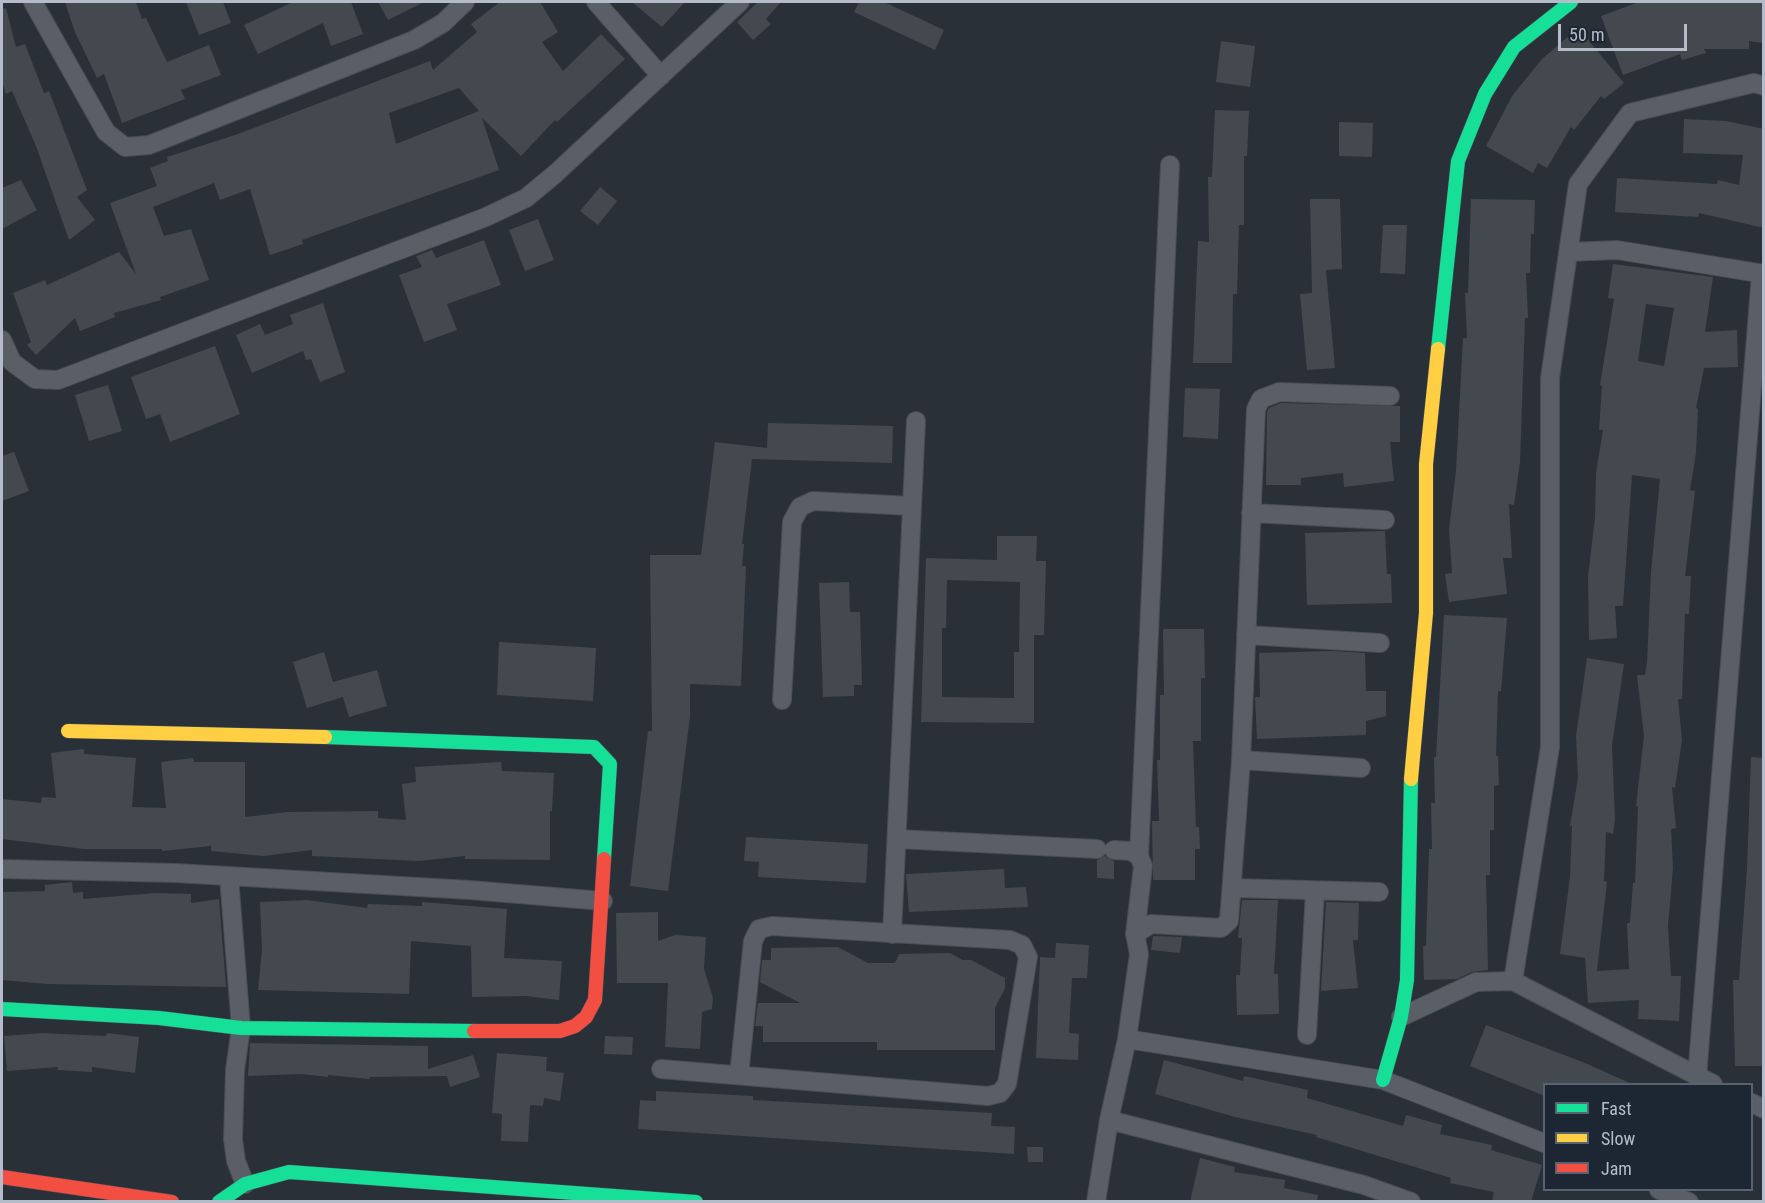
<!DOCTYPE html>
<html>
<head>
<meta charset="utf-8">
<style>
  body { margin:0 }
  #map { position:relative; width:1765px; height:1203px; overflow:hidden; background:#2a3038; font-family:"Roboto Condensed",sans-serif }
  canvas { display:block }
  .frame { position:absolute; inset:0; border:3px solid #b4bcc9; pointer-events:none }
  .legend { position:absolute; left:1543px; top:1083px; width:210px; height:108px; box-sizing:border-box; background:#1d2633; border:2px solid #59626f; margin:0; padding:8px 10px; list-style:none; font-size:18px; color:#b4bcc9 }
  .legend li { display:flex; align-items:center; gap:12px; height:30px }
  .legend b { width:30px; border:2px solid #59626f }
  .scale { position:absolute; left:1558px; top:24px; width:129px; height:27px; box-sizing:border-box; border:3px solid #b4bcc9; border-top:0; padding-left:8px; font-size:18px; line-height:21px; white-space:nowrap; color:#b4bcc9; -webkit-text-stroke:4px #1d2633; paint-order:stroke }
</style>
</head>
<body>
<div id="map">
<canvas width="1765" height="1203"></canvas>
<div class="frame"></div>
<ul class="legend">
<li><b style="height:8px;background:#16e098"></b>Fast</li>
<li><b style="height:8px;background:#ffcf43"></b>Slow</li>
<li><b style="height:8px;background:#f24e42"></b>Jam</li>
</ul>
<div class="scale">50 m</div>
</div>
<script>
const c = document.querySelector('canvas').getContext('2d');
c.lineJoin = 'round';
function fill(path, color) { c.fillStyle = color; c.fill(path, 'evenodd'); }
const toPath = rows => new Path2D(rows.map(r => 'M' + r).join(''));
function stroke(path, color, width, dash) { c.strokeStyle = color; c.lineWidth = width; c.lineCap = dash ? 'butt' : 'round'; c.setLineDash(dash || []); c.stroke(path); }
fill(toPath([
  [65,2,136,2,142,19,146,18,167,62,209,45,221,75,181,90,185,99,122,123,104,74,97,78,75,32],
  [186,2,223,2,231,23,199,35],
  [293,2,351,2,363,34,331,46,323,23,258,54,244,25],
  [378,2,424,2,388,20],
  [500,2,540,2,558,32,542,42,563,71,601,34,625,59,557,122,555,120,521,156,482,118,499,170,302,240,303,244,270,255,250,189,220,200,214,183,153,207,164,236,191,229,209,280,160,297,161,300,114,313,115,317,80,331,75,318,36,355,27,345,31,342,13,293,45,280,47,285,119,252,136,274,110,203,157,186,150,168,168,161,167,157,238,134,430,61,433,70,477,32,471,24],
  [459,88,479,111,396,144,389,113],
  [632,2,685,2,662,27],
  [758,2,781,2,766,19,771,24,753,40,737,22],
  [859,2,884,2,944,30,935,50,854,12],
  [1639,2,1764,2,1764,43,1749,41,1749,49,1704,49,1706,53,1682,60,1680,54,1623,75,1601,16],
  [6,8,16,47,25,44,44,93,49,91,87,190,77,197,95,220,69,240,36,146,12,91,6,94,2,82,2,9],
  [1578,28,1624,83,1604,99,1601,96,1574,130,1571,127,1547,168,1538,163,1533,173,1486,146,1512,96,1542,59],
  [1221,41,1255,46,1250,87,1216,82],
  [1215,110,1249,111,1247,156,1244,156,1244,225,1239,225,1237,294,1233,294,1232,363,1193,363,1198,241,1209,242,1208,177,1212,177],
  [1684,119,1726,121,1764,129,1764,228,1699,213,1698,217,1615,212,1617,178,1717,184,1718,180,1739,185,1743,155,1683,153],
  [1339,122,1373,123,1372,157,1339,156],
  [21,180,37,210,2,229,2,188],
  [600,187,617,201,598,225,580,211],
  [1310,199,1340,199,1342,269,1326,270,1335,368,1307,370,1300,294,1312,293],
  [1471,199,1535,200,1534,234,1531,234,1530,273,1526,273,1528,318,1525,318,1520,462,1514,505,1509,504,1512,558,1503,558,1507,594,1449,602,1445,574,1452,573,1449,530,1456,470,1463,338,1467,338,1465,293,1468,293],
  [538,219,554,260,525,271,509,230],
  [1383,225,1407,225,1405,274,1380,273],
  [484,240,501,285,447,304,457,330,424,342,399,275,422,267,416,256,432,250,436,258],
  [1613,264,1713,277,1705,332,1737,330,1738,367,1704,368,1696,408,1698,409,1696,453,1690,490,1695,491,1685,576,1691,576,1689,614,1685,614,1682,699,1678,699,1682,740,1675,788,1672,787,1676,828,1671,829,1673,868,1668,926,1671,976,1681,976,1679,1021,1638,1019,1639,1000,1588,1003,1585,958,1560,954,1570,877,1572,826,1570,826,1578,778,1576,736,1587,658,1624,664,1612,745,1615,820,1613,834,1606,832,1604,881,1607,882,1597,971,1629,969,1627,923,1630,923,1633,883,1635,883,1638,806,1636,806,1644,736,1637,675,1645,675,1647,663,1651,572,1660,479,1632,475,1623,606,1615,606,1617,638,1589,640,1588,577,1595,517,1596,473,1603,430,1599,430,1602,386,1600,385,1614,299,1608,298],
  [1646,304,1674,308,1664,366,1638,361],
  [323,303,345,372,320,382,311,359,306,360,303,351,252,373,236,335,260,324,265,335,293,324,290,315],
  [215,346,240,414,170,442,160,414,146,419,131,377],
  [108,385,122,431,89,441,75,395],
  [1185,388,1220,389,1218,439,1183,437],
  [1281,403,1400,406,1400,442,1390,442,1394,481,1344,487,1343,473,1301,478,1301,485,1266,485,1267,412,1269,408],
  [768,423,893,426,892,463,752,459,742,544,744,544,742,566,746,566,741,686,690,684,690,716,668,891,630,886,648,731,652,731,650,555,701,555,715,442,767,448],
  [14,452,29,491,2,501,2,456],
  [1385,531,1387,574,1391,574,1392,603,1307,605,1305,533],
  [997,536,1037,536,1036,561,1046,561,1044,635,1034,635,1034,723,921,722,926,558,997,560],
  [947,580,1020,582,1019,652,1014,652,1014,698,942,697,942,628,946,628],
  [849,582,850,612,860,612,862,685,854,685,854,696,823,697,819,583],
  [1444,615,1507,618,1501,691,1498,691,1496,756,1498,756,1499,785,1494,786,1494,830,1490,830,1490,875,1486,875,1488,970,1472,972,1457,979,1424,980,1423,946,1426,946,1429,849,1432,849,1431,803,1435,803,1434,757,1436,757],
  [1163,629,1204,629,1205,678,1201,678,1201,741,1193,741,1196,827,1199,827,1200,849,1195,849,1195,880,1153,880,1152,821,1159,821,1157,760,1160,760,1160,695,1164,695],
  [499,642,596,648,593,701,497,695],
  [1332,651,1365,653,1366,691,1386,691,1386,716,1366,721,1366,735,1257,739,1255,697,1260,697,1259,653],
  [324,652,333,682,377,670,387,706,349,717,343,697,307,708,293,662],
  [84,749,84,754,136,758,132,807,166,808,161,762,193,758,194,762,245,762,245,817,288,812,378,811,378,818,406,820,402,784,416,782,415,767,501,762,502,771,554,773,552,811,550,811,550,860,465,859,465,856,419,861,312,856,312,850,263,856,211,851,211,846,162,851,162,849,84,849,2,839,2,799,41,803,42,797,56,798,51,753],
  [1751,757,1764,758,1764,1066,1735,1066,1733,980,1739,980,1747,868],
  [746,837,868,844,866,883,758,877,759,862,744,861],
  [1105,856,1114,861,1114,879,1097,878,1097,860],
  [1004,869,1005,888,1026,887,1028,907,909,912,906,874],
  [72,882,73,893,83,892,83,899,156,893,191,894,191,903,219,899,226,987,47,984,2,980,2,892,45,891,45,885],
  [307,900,367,908,368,904,422,906,422,902,507,909,504,958,562,961,559,1000,526,996,472,997,471,946,411,941,409,994,258,990,262,950,260,902],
  [1242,900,1278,900,1274,974,1278,974,1279,1014,1237,1015,1236,975,1240,975,1242,938,1238,938],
  [1326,902,1359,903,1358,940,1353,940,1358,988,1321,991],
  [658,912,658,941,675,935,706,937,704,969,713,998,712,1009,702,1012,700,1049,665,1047,668,983,617,983,616,913],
  [1153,936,1182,937,1180,953,1151,950],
  [1056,943,1089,945,1087,978,1072,978,1069,1033,1079,1034,1078,1060,1036,1058,1040,957,1055,958],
  [838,947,868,963,895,963,899,954,950,953,963,960,971,960,1005,978,1005,988,995,1008,995,1050,877,1050,877,1042,763,1042,763,1026,755,1026,758,1003,800,1003,760,982,762,960,771,960,771,948],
  [1486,1025,1585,1063,1632,1084,1545,1084,1545,1096,1470,1066],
  [42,1033,106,1036,107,1033,139,1037,135,1073,92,1067,92,1072,57,1070,58,1067,7,1071,4,1036],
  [605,1036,633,1037,632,1055,604,1054],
  [250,1043,428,1046,428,1069,473,1055,480,1077,450,1087,447,1076,370,1077,370,1079,328,1075,328,1077,301,1074,248,1076],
  [497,1053,547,1057,546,1071,564,1073,560,1101,544,1098,543,1106,530,1105,528,1142,501,1141,502,1114,492,1113],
  [1164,1060,1243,1081,1244,1076,1308,1090,1307,1098,1403,1126,1406,1115,1442,1125,1440,1134,1492,1145,1491,1150,1542,1165,1531,1202,1492,1202,1494,1192,1450,1183,1451,1178,1316,1137,1317,1135,1235,1117,1155,1094],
  [656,1091,753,1096,753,1100,992,1113,991,1126,1015,1127,1014,1154,638,1129,640,1100,656,1101],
  [1027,1147,1043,1147,1043,1162,1028,1162],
  [1200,1158,1235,1167,1234,1172,1285,1180,1284,1188,1318,1195,1317,1202,1190,1202]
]), '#444950');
const street = toPath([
  [33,2,106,132,125,147,149,145,414,40,443,23,465,2],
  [596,2,661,76],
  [1568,252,1617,250,1764,274],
  [2,340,12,362,35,379,58,380,486,217,526,198,555,174,740,2],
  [1251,513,1385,520],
  [1246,635,1380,643],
  [782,700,792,522,800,507,813,501,912,506],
  [1241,760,1361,768],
  [897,839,1097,849],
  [1114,850,1131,851,1139,856,1143,866,1135,934],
  [1139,856,1170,165],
  [2,869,176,873,470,890,603,901],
  [229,877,241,1028,235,1070,233,1139,236,1161,245,1184],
  [1233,888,1379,892],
  [892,934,916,421],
  [1513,981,1550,747,1550,378,1578,184,1630,113,1754,83,1764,86],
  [1401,1017,1476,982,1513,981,1713,1084],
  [1307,1035,1315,891],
  [1127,1039,1383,1080,1544,1143],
  [661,1069,988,1096,1000,1093,1007,1084,1028,957,1022,945,1010,940,772,926,759,929,753,941,739,1075],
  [1697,1077,1761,274],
  [1752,1103,1764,1109],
  [1109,1120,1364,1185,1411,1202],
  [1659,1190,1689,1202],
  [1096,1202,1109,1120,1127,1039,1139,954,1135,934,1151,924,1221,928,1229,921,1241,760,1256,409,1261,399,1279,392,1390,396]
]);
const fast = toPath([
  [1438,349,1458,161,1485,94,1514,47,1571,2],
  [325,737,594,747,610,764,604,859],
  [2,1009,159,1018,241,1028,474,1031],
  [1383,1080,1401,1017,1407,980,1411,779],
  [219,1202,245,1184,289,1172,696,1202]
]);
const slow = toPath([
  [68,731,325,737],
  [1411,779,1426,613,1426,464,1438,349]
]);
const jam = toPath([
  [474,1031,560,1031,575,1026,586,1017,595,1000,604,859],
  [2,1177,172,1202]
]);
stroke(street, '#484c53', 20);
stroke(fast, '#484c53', 15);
stroke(slow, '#484c53', 15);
stroke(jam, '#484c53', 15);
stroke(street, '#5a5e66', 18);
stroke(fast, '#16e098', 14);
stroke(slow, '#ffcf43', 14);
stroke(jam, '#f24e42', 14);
</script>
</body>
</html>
